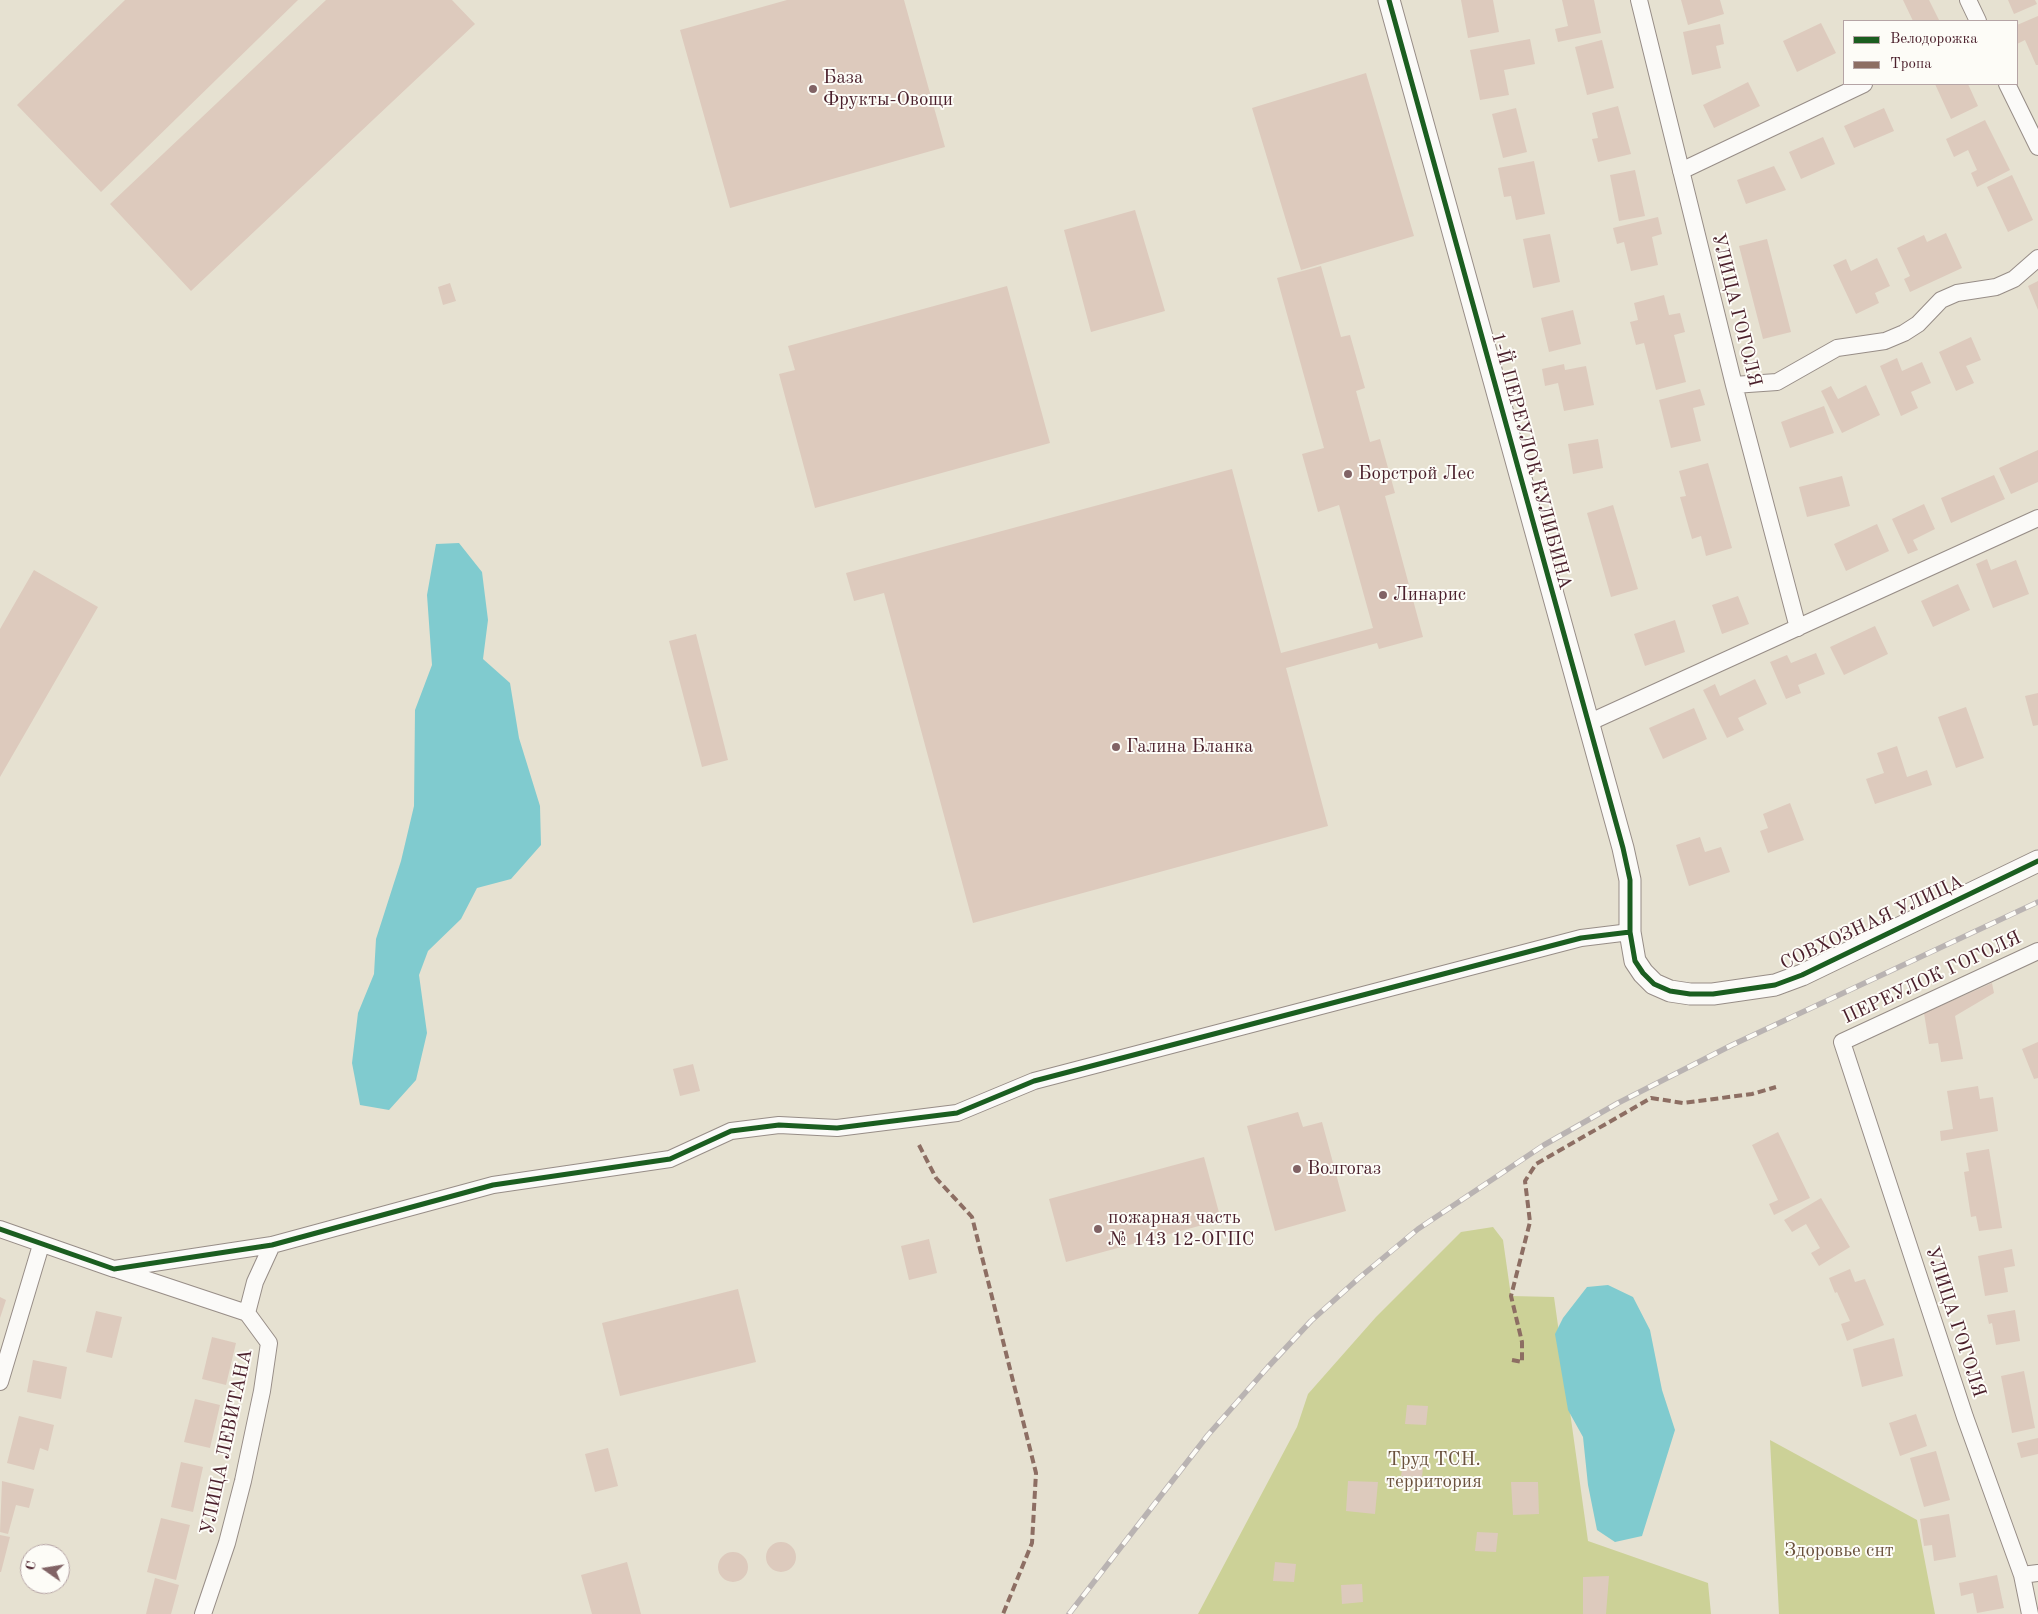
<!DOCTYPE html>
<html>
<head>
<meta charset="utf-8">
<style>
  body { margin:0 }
  #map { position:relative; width:2038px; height:1614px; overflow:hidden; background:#e6e1d1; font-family:"Old Standard TT",serif }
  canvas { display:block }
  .legend { position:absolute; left:1843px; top:20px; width:175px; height:65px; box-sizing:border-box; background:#fdfcf7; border:1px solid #b5a4a5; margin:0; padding:6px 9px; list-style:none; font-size:15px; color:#4a1f2b }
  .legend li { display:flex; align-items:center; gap:10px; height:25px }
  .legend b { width:25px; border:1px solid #b5a4a5 }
  .north { position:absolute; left:20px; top:1544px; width:50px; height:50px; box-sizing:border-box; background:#fdfcf7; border:1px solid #b5a4a5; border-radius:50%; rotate:283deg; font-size:14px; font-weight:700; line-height:20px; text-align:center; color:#4a1f2b }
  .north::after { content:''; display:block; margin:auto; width:18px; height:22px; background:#816365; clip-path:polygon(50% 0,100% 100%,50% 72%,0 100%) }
</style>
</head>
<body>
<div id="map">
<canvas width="2038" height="1614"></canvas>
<ul class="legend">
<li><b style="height:6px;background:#1b5e20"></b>Велодорожка</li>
<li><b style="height:6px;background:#8d6e63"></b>Тропа</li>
</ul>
<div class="north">С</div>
</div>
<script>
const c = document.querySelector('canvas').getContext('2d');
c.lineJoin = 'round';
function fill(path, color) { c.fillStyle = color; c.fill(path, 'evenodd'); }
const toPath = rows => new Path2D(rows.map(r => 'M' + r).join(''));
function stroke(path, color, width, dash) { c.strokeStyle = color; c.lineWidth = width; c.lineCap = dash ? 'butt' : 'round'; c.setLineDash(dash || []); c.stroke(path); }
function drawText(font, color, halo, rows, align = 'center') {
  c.font = font + ' "Old Standard TT",serif'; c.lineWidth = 4; c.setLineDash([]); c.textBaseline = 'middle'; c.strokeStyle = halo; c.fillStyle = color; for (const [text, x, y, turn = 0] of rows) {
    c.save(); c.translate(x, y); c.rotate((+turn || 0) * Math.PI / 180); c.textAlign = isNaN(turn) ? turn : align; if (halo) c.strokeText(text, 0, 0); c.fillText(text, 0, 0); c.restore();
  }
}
fill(toPath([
  [1493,1227,1503,1240,1511,1296,1554,1297,1588,1541,1708,1583,1711,1614,1198,1614,1297,1427,1308,1394,1376,1317,1461,1232],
  [1770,1440,1917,1520,1935,1614,1779,1614]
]), '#ccd197');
fill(toPath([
  [459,543,482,572,488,620,483,659,510,683,519,738,540,806,541,845,511,879,477,888,461,919,428,951,419,975,427,1033,416,1080,389,1110,360,1105,352,1063,358,1013,374,974,376,939,401,861,414,806,415,710,432,665,427,595,436,544],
  [1608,1285,1633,1297,1650,1330,1662,1390,1675,1430,1642,1536,1615,1542,1597,1530,1588,1485,1583,1437,1568,1410,1555,1334,1563,1318,1587,1287]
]), '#80cbcf');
fill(toPath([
  [125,0,298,0,101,192,17,105],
  [326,0,452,0,475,24,191,291,110,204],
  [787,0,904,0,945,147,730,208,680,30],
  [1461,0,1493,0,1499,32,1468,38],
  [1562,0,1594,0,1601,33,1558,42,1555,29,1568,26],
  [1681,0,1720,0,1724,14,1688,25],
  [1903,0,1929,0,1939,20,1913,21],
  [2008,0,2035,0,2037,4,2014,14],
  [2038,16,2038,65,2036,65,2025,40,2017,44,2017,25],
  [1821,23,1836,53,1797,72,1783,41],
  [1720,24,1724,44,1716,46,1721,68,1692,75,1683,32],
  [1530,39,1535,64,1504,70,1509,95,1480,100,1470,50],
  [1602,40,1614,88,1587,95,1575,47],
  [1366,73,1414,236,1301,270,1252,108],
  [1748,82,1760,106,1714,128,1703,105],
  [1935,84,1968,84,1978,106,1951,119],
  [1618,106,1631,154,1598,162,1592,139,1598,138,1592,113],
  [1516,108,1527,152,1503,158,1492,114],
  [1884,108,1894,131,1854,148,1844,126],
  [1985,120,2010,170,1977,187,1971,173,1977,170,1968,150,1954,157,1946,139],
  [1823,137,1835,164,1801,179,1789,152],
  [1534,161,1545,214,1516,220,1511,196,1504,197,1498,168],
  [1774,166,1786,190,1746,204,1737,180],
  [1635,170,1645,216,1619,221,1610,175],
  [2012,175,2033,220,2008,232,1987,187],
  [1135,210,1165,311,1091,332,1064,230],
  [1658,217,1662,234,1652,237,1658,265,1631,271,1624,242,1617,244,1613,228],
  [1946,233,1962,268,1910,292,1904,279,1910,276,1897,248,1924,235,1927,242],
  [1550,234,1560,282,1533,288,1523,239],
  [1767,239,1791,332,1763,339,1739,246],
  [1877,258,1890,286,1875,293,1879,303,1856,314,1833,265,1846,259,1851,271],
  [1321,266,1341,337,1350,335,1365,388,1356,391,1370,442,1380,439,1395,493,1385,496,1423,637,1379,649,1377,643,1286,668,1328,826,973,923,884,593,854,601,846,573,1232,469,1281,653,1373,628,1339,505,1318,512,1302,454,1324,448,1277,278],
  [2038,281,2038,310,2028,286],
  [450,283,456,301,443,305,438,287],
  [1007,286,1050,443,815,508,779,374,795,370,788,346],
  [1664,295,1669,315,1680,313,1685,332,1674,335,1686,382,1656,390,1644,343,1636,345,1630,322,1638,320,1634,303],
  [1573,310,1581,344,1549,352,1541,318],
  [1971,337,1981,360,1966,366,1974,383,1956,391,1939,352],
  [1897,358,1902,371,1922,362,1931,383,1911,392,1918,408,1901,416,1880,366],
  [1564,364,1565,370,1586,366,1594,405,1564,411,1558,383,1545,386,1542,369],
  [1866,385,1880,415,1842,433,1821,391,1831,386,1838,399],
  [1700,389,1705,405,1693,408,1701,441,1671,448,1659,400],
  [1824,406,1834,433,1790,448,1781,422],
  [1598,439,1603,468,1573,474,1568,444],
  [2038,450,2038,482,2011,494,1999,468],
  [1708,463,1732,548,1706,556,1701,536,1692,539,1680,497,1686,496,1679,471],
  [1994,475,2005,499,1951,523,1941,498],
  [1842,476,1850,506,1807,517,1799,487],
  [1924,504,1935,529,1913,540,1918,550,1908,554,1892,519],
  [1613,505,1638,589,1611,597,1587,513],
  [1877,524,1889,551,1846,571,1834,544],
  [1987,559,1991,570,2016,560,2029,594,1993,608,1976,564],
  [34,570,98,607,0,777,0,629],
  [1958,584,1970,610,1933,627,1921,601],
  [1738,596,1749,624,1722,634,1712,605],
  [1675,620,1685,652,1645,666,1634,634],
  [1875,626,1888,654,1844,675,1830,647],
  [696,634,728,760,702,767,669,641],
  [1816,653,1825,674,1798,685,1801,693,1786,699,1770,662,1787,655,1791,663],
  [1755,679,1767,704,1738,718,1744,730,1727,738,1703,690,1715,684,1720,696],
  [2038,693,2038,725,2033,726,2025,696],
  [1966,707,1984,758,1956,768,1938,717],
  [1694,708,1707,739,1663,759,1649,728],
  [1897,746,1907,777,1927,770,1932,785,1875,804,1866,779,1884,773,1877,753],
  [1790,803,1804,840,1768,853,1760,831,1768,828,1763,814],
  [1700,837,1705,852,1721,847,1730,872,1689,886,1676,845],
  [1992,983,1994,993,1955,1016,1963,1059,1941,1062,1938,1043,1929,1044,1924,1013],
  [2038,1042,2038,1078,2034,1079,2022,1049],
  [693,1064,700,1091,680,1096,673,1069],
  [1978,1086,1980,1099,1993,1097,1998,1131,1941,1141,1940,1131,1953,1129,1947,1091],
  [1298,1112,1303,1127,1322,1122,1346,1211,1275,1231,1247,1126],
  [1778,1132,1810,1198,1774,1215,1769,1204,1778,1200,1752,1145],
  [1989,1149,2002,1228,1979,1231,1976,1216,1971,1217,1964,1172,1969,1171,1966,1153],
  [1204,1157,1221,1220,1066,1262,1049,1199],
  [1821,1198,1850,1247,1819,1266,1811,1253,1820,1248,1806,1224,1792,1232,1784,1220],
  [929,1239,937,1273,909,1280,901,1246],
  [2012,1249,2015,1266,2004,1268,2008,1292,1985,1296,1978,1256],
  [1850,1269,1855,1282,1865,1279,1884,1325,1847,1341,1841,1324,1850,1321,1837,1292,1835,1293,1829,1278],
  [738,1289,756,1362,620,1396,602,1323],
  [0,1297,6,1300,0,1318],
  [2015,1310,2020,1341,1996,1345,1992,1323,1989,1324,1987,1315],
  [96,1311,122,1317,112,1358,86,1352],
  [212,1337,236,1343,226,1385,202,1379],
  [1894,1338,1903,1376,1862,1387,1853,1349],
  [33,1360,67,1367,61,1399,27,1392],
  [2024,1371,2035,1428,2012,1433,2001,1376],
  [195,1399,220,1405,210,1448,184,1442],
  [1407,1405,1428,1406,1426,1425,1405,1424],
  [1916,1414,1927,1446,1900,1456,1889,1423],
  [19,1416,54,1425,48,1451,40,1448,34,1470,7,1463],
  [2038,1438,2038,1454,2021,1458,2017,1443],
  [608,1448,618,1486,595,1492,585,1454],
  [1936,1451,1950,1500,1924,1507,1910,1458],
  [1404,1457,1424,1459,1422,1477,1401,1476],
  [181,1462,203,1467,193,1512,171,1507],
  [2,1481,34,1489,29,1508,16,1505,8,1534,0,1532],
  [1348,1481,1378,1482,1375,1514,1346,1511],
  [1511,1482,1538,1482,1539,1514,1513,1515],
  [1949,1514,1956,1557,1934,1561,1932,1545,1924,1546,1920,1519],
  [161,1518,190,1525,176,1580,147,1572],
  [1477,1532,1498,1533,1496,1552,1475,1551],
  [0,1535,10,1537,1,1572,0,1572],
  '766 1557a15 15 0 1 1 30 0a15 15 0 1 1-30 0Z',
  '718 1567a15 15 0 1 1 30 0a15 15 0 1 1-30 0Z',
  [627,1562,641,1614,592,1614,581,1575],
  [1275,1562,1296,1564,1294,1582,1273,1581],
  [1997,1575,2004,1608,1977,1613,1973,1593,1961,1596,1959,1583],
  [1609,1576,1606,1614,1583,1614,1583,1577],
  [155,1578,179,1585,171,1614,146,1614],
  [1362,1584,1363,1602,1342,1604,1341,1585]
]), '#ddcabd');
const minor = toPath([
  [1639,0,1734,385,1798,628],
  [1968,0,1978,21],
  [2007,84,2038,147],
  [1681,171,1864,84],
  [1734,385,1777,382,1837,348,1885,341,1904,333,1918,324,1941,300,1957,293,1996,287,2014,279,2038,258],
  [1588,723,2038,518],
  [0,1229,114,1269,272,1245,493,1185,670,1159,731,1131,779,1125,837,1128,957,1113,1034,1081,1581,938,1630,932],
  [118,1270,247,1313],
  [247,1313,255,1282,272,1245],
  [0,1382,41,1245],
  [2022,1575,2038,1573],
  [203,1614,227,1543,243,1481,262,1391,269,1343,247,1313],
  [2030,1614,2022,1575,1965,1417,1842,1042,2038,951]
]);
const tertiary = toPath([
  [1389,0,1623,848,1630,880,1630,932,1635,961,1643,973,1654,984,1670,991,1690,994,1713,994,1775,985,1802,975,2038,861]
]);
stroke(minor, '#978d87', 18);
stroke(tertiary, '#978d87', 23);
stroke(minor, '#fbfaf8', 16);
stroke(tertiary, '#fbfaf8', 21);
const rail = toPath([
  [1069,1614,1208,1435,1268,1367,1311,1321,1359,1278,1418,1229,1544,1145,1618,1103,1732,1045,2038,902]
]);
stroke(rail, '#b9b3b2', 5.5);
stroke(rail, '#fdfcf7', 4, [11]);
stroke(toPath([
  [919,1145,936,1178,972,1217,1036,1473,1032,1543,1003,1614],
  [1512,1360,1522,1362,1522,1342,1511,1296,1530,1222,1525,1181,1536,1164,1651,1098,1683,1103,1752,1094,1776,1087]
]), '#8d6e63', 4, [8, 4]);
stroke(toPath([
  [1389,0,1623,848,1630,880,1630,932,1635,961,1643,973,1654,984,1670,991,1690,994,1713,994,1775,985,1802,975,2038,861],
  [0,1229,114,1269,272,1245,493,1185,670,1159,731,1131,779,1125,837,1128,957,1113,1034,1081,1581,938,1630,932]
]), '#1b5e20', 5);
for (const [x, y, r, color] of [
  [813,89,5,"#816365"],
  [1348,474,5,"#816365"],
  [1383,595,5,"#816365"],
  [1116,747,5,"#816365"],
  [1297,1169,5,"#816365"],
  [1098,1229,5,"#816365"]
]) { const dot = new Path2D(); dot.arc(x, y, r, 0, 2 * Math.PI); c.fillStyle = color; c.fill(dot); stroke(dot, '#fdfcf7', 2); }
drawText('19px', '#4a1f2b', '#fdfcf7', [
  ["База",823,78],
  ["Фрукты-Овощи",823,100],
  ["Борстрой Лес",1358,474],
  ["Линарис",1393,595],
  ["Галина Бланка",1126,747],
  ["Волгогаз",1307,1169],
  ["пожарная часть",1108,1218],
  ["№ 143 12-ОГПС",1108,1240]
], 'left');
drawText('19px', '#4a1f2b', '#fdfcf7', [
  ["УЛИЦА ГОГОЛЯ",1736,310,76],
  ["1-Й ПЕРЕУЛОК КУЛИБИНА",1531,461,75],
  ["СОВХОЗНАЯ УЛИЦА",1872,923,-25],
  ["ПЕРЕУЛОК ГОГОЛЯ",1932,978,-25],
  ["УЛИЦА ГОГОЛЯ",1955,1322,72],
  ["УЛИЦА ЛЕВИТАНА",227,1442,-78]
]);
drawText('19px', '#6a513d', '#fdfcf7', [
  ["Труд ТСН.",1434,1460],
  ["территория",1434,1482],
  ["Здоровье снт",1839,1551]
]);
</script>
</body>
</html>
